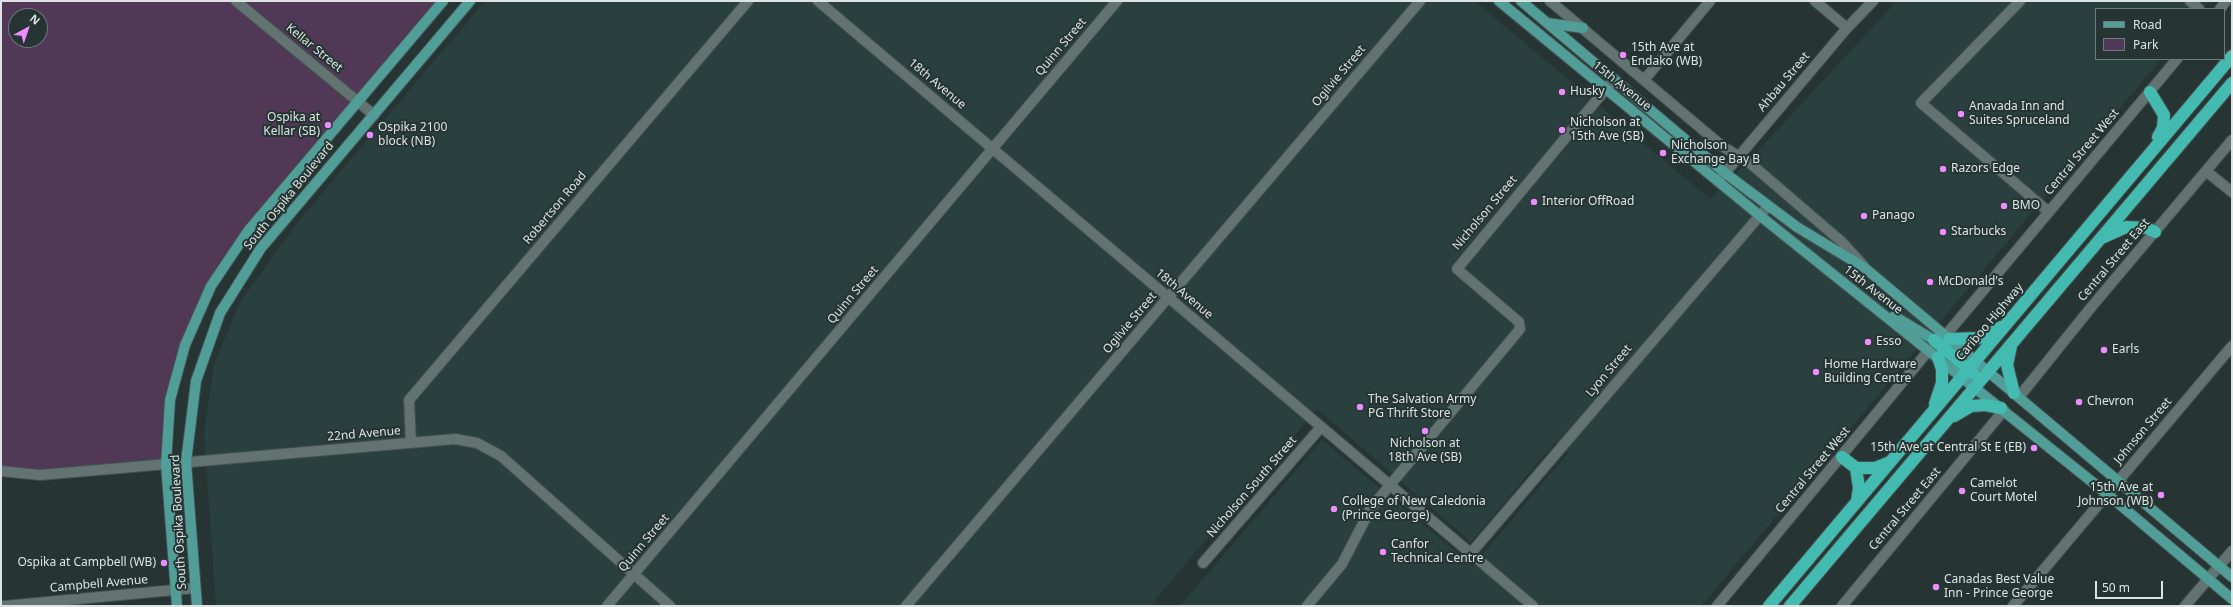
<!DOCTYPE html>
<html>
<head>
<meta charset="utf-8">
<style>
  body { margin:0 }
  #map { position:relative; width:2233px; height:607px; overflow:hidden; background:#263533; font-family:"Noto Sans",sans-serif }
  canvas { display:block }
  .frame { position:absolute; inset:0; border:2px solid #dbe4e3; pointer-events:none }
  .legend { position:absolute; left:2095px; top:8px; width:130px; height:52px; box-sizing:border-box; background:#263533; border:1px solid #6e7b79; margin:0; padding:5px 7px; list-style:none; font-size:12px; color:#dbe4e3 }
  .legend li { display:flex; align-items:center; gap:8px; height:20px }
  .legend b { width:20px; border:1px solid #6e7b79 }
  .north { position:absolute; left:8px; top:8px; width:40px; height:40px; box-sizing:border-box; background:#263533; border:1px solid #6e7b79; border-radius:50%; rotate:40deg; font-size:11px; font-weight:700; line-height:16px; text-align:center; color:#dbe4e3 }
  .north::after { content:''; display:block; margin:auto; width:14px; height:18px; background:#eb8dfc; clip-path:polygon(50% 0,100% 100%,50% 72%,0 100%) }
  .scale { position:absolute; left:2095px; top:581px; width:68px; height:18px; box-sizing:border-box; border:2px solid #dbe4e3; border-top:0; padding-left:5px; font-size:12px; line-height:14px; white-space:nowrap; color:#dbe4e3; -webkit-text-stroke:3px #263533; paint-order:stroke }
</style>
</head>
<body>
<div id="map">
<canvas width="2233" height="607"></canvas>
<div class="frame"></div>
<ul class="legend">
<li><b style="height:5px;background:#509e97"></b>Road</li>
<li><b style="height:11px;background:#513856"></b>Park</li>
</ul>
<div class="north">N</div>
<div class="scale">50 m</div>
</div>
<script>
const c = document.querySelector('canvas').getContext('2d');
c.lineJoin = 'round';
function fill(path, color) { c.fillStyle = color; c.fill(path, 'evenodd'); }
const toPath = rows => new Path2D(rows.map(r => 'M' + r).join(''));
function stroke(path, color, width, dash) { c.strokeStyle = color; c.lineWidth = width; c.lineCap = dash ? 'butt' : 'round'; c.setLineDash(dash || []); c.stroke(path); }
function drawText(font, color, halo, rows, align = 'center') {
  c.font = font + ' "Noto Sans",sans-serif'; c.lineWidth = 4; c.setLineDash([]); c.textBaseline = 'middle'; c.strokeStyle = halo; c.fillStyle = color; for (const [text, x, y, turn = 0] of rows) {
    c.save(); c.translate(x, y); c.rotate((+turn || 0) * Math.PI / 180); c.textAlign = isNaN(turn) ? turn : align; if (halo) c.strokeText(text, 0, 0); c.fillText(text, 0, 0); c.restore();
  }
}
fill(toPath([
  [485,1,1475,1,1710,199,1753,156,1897,1,2210,1,2203,9,2096,9,2096,59,2161,59,1701,606,1180,606,1322,440,1473,566,1568,453,1555,442,1471,542,1317,409,1150,606,216,606,204,432,214,364,240,302,298,222]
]), '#29403e');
fill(toPath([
  [1,1,441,1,256,224,215,285,174,380,165,462,19,475,1,470],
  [16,16,40,16,40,40,16,40]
]), '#513856');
const minor = toPath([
  [236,1,374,115],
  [818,1,1533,606],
  [1550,1,1722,146,1751,164,1842,242,1863,265],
  [1815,1,1847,28],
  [2020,1,1921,103,2049,212],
  [2190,1,2199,9],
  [2220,9,2226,1],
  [1644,80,1710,1],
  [2206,171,2232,192],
  [1719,180,1847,28,1873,1],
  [1945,336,2177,59],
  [2019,397,2093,305,2232,140],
  [411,443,409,400,748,1],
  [1,471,40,475,455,439,477,443,501,456,670,606],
  [1471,553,1768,206],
  [1203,563,1321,427],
  [4,606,195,588],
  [607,606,1117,1],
  [906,606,1420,1],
  [1307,606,1342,564,1371,508,1520,329,1519,322,1457,269,1614,79],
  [1717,606,1929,350],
  [1842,606,2004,410],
  [2013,606,2232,346],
  [2185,606,2232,551]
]);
const major = toPath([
  [1499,1,1759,215,2106,493,2232,599],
  [1521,1,1725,173,1797,227,1865,268,2232,577],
  [1547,23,1583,28],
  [1894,316,1934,340,1942,337],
  [177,606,166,464,170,400,185,345,211,286,248,231,443,1],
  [197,606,186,462,196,381,220,313,261,248,470,1]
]);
const highway = toPath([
  [2150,92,2164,115,2163,128,2158,137],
  [2104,237,2126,227,2147,228,2155,232],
  [1949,339,1979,338,1992,333,2001,327],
  [1934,340,1974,374],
  [2011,346,2007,365,2014,393],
  [1935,404,1942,383,1942,369,1938,357],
  [1954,416,1971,406,1985,405,2001,408],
  [1842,457,1856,468,1859,488,1857,501],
  [1856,468,1875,468,1890,462],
  [1769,606,2232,56],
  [1790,606,2232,83]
]);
stroke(minor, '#43514f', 12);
stroke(major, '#43514f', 12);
stroke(highway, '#43514f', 14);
stroke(minor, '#627371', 10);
stroke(major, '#509e97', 10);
stroke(highway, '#44bbb1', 12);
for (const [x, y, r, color] of [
  [1623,55,4,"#eb8dfc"],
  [1562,92,4,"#eb8dfc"],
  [1961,114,4,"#eb8dfc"],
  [328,125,4,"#eb8dfc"],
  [1562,130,4,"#eb8dfc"],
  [370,135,4,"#eb8dfc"],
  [1663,153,4,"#eb8dfc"],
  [1943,169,4,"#eb8dfc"],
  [1534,202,4,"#eb8dfc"],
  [2004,206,4,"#eb8dfc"],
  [1864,216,4,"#eb8dfc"],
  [1943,232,4,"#eb8dfc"],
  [1930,282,4,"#eb8dfc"],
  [1868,342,4,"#eb8dfc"],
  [2104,350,4,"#eb8dfc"],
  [1816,372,4,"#eb8dfc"],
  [2079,402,4,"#eb8dfc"],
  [1360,407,4,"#eb8dfc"],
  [1425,431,4,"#eb8dfc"],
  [2034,448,4,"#eb8dfc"],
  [1962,491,4,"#eb8dfc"],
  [2161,495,4,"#eb8dfc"],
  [1334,509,4,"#eb8dfc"],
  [1383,552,4,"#eb8dfc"],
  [164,563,4,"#eb8dfc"],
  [1936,587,4,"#eb8dfc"]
]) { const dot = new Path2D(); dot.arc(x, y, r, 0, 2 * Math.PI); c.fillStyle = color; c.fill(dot); stroke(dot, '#263533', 1.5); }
drawText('12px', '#dbe4e3', '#263533', [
  ["Quinn Street",1061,47,-50],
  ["Kellar Street",314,48,39],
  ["Ogilvie Street",1339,76,-50],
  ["Ahbau Street",1784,82,-50],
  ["18th Avenue",937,84,40],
  ["15th Avenue",1622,86,39],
  ["Central Street West",2082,152,-50],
  ["South Ospika Boulevard",289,196,-51],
  ["Robertson Road",555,208,-50],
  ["Nicholson Street",1485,213,-50],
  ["Central Street East",2114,260,-50],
  ["15th Avenue",1873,290,38],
  ["18th Avenue",1184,294,40],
  ["Quinn Street",853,295,-50],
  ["Cariboo Highway",1990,322,-50],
  ["Ogilvie Street",1130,323,-50],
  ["Lyon Street",1609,371,-50],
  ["Johnson Street",2143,431,-50],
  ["22nd Avenue",364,434,-5],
  ["Central Street West",1813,470,-50],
  ["Nicholson South Street",1252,487,-49],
  ["Central Street East",1905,509,-50],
  ["South Ospika Boulevard",179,522,-93],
  ["Quinn Street",644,543,-50],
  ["Campbell Avenue",99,584,-5]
]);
drawText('12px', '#dbe4e3', '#263533', [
  ["15th Ave at",1631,48],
  ["Endako (WB)",1631,62],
  ["Husky",1570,92],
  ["Anavada Inn and",1969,107],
  ["Suites Spruceland",1969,121],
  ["Ospika at",320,118,"right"],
  ["Kellar (SB)",320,132,"right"],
  ["Nicholson at",1570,123],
  ["15th Ave (SB)",1570,137],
  ["Ospika 2100",378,128],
  ["block (NB)",378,142],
  ["Nicholson",1671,146],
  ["Exchange Bay B",1671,160],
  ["Razors Edge",1951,169],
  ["Interior OffRoad",1542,202],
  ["BMO",2012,206],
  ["Panago",1872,216],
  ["Starbucks",1951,232],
  ["McDonald's",1938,282],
  ["Esso",1876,342],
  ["Earls",2112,350],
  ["Home Hardware",1824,365],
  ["Building Centre",1824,379],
  ["The Salvation Army",1368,400],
  ["PG Thrift Store",1368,414],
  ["Chevron",2087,402],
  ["Nicholson at",1425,444,"center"],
  ["18th Ave (SB)",1425,458,"center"],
  ["15th Ave at Central St E (EB)",2026,448,"right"],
  ["Camelot",1970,484],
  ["Court Motel",1970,498],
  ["15th Ave at",2153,488,"right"],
  ["Johnson (WB)",2153,502,"right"],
  ["College of New Caledonia",1342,502],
  ["(Prince George)",1342,516],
  ["Canfor",1391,545],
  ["Technical Centre",1391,559],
  ["Ospika at Campbell (WB)",156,563,"right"],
  ["Canadas Best Value",1944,580],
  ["Inn - Prince George",1944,594]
], 'left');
</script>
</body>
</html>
